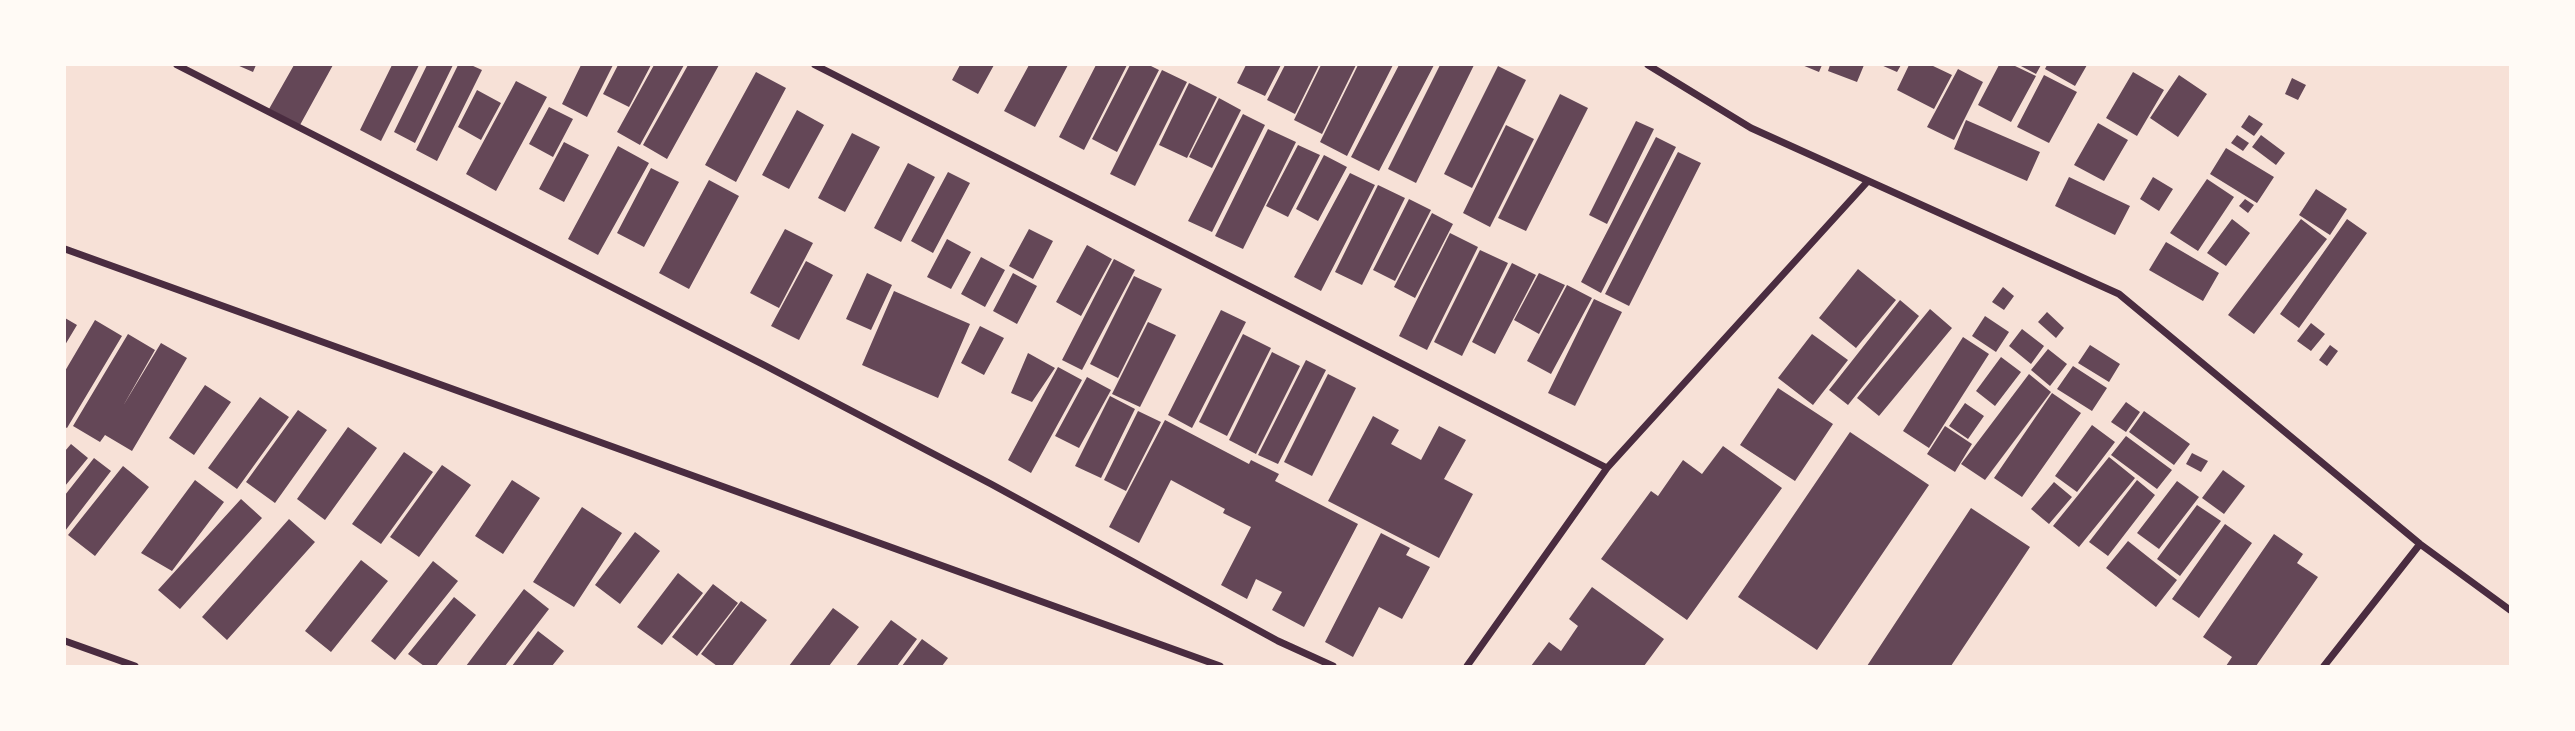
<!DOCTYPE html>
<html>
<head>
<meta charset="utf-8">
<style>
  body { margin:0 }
  #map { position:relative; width:2575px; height:731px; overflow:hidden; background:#f7e1d7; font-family:"Fira Sans",sans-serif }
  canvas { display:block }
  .frame { position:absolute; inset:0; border:66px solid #fffaf5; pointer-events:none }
</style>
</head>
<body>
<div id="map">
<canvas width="2575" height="731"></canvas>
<div class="frame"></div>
</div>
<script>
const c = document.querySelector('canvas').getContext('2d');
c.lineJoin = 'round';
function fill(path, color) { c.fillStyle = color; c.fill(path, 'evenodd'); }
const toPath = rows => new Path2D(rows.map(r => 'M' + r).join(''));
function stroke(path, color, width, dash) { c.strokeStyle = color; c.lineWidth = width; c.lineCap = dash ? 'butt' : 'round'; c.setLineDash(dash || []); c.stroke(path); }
fill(toPath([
  [237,65,256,65,253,72],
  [294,65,333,65,300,125,269,109],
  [392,65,419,65,381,141,360,130],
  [427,65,453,65,415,143,394,132],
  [458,65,471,65,482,70,437,161,416,150],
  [581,65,613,65,587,117,562,104],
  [618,65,651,65,629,107,603,94],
  [654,65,684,65,640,145,617,132],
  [688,65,719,65,667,159,643,145],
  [960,65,994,65,978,94,952,80],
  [1029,65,1068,65,1035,127,1004,111],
  [1096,65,1127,65,1084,150,1059,137],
  [1130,65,1149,65,1159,70,1117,152,1092,139],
  [1246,65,1281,65,1265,96,1237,83],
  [1285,65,1319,65,1295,114,1267,100],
  [1321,65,1356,65,1322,134,1294,120],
  [1358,65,1393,65,1347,156,1320,142],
  [1399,65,1434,65,1379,171,1351,157],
  [1440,65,1474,65,1416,183,1388,169],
  [1802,65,1822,65,1819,72],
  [1830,65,1864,65,1857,82,1828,71],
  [1881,65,1901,65,1897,72],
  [1909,65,1931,65,1952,75,1934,109,1897,90],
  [1999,65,2013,65,2036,76,2011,122,1978,105],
  [2019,65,2041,65,2036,74],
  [2047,65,2087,65,2075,86,2045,69],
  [1498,66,1526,80,1472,188,1444,174],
  [1958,69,1983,82,1954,140,1927,127],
  [1162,70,1187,82,1135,186,1110,174],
  [756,72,786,88,736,182,705,165],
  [2133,72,2164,90,2137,136,2106,118],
  [2044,75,2077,92,2049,143,2017,127],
  [2179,75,2207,94,2178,137,2150,118],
  [2292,78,2306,85,2298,100,2285,94],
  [516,81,547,97,496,191,466,174],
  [1189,83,1217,97,1187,158,1159,145],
  [477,90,501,103,481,140,458,127],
  [1560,94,1588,108,1526,231,1498,218],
  [1219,98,1241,110,1212,168,1189,157],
  [549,107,573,119,553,157,529,144],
  [797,110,824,125,789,189,762,175],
  [1243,114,1265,125,1212,232,1188,221],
  [2249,115,2263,124,2254,136,2241,127],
  [1966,120,2040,152,2027,181,1954,149],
  [1636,121,1654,129,1607,224,1589,215],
  [2098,123,2128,140,2104,181,2074,165],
  [1506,125,1534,139,1490,227,1463,213],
  [1268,129,1296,142,1243,249,1215,236],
  [852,133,880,147,845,212,818,198],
  [2237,135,2249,143,2243,151,2231,143],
  [2261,135,2285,153,2276,165,2252,147],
  [1656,137,1676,147,1601,293,1581,282],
  [564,142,589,155,564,202,539,189],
  [1298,145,1320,155,1288,217,1266,206],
  [618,146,649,163,598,255,568,239],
  [2226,148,2274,177,2257,203,2210,174],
  [1678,152,1701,163,1629,306,1605,294],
  [1324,155,1347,167,1318,221,1296,209],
  [908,163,935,177,901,242,874,228],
  [651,168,679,182,644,247,617,233],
  [948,172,970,183,933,253,911,241],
  [1350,173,1375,185,1321,291,1294,277],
  [2069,177,2130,206,2115,235,2055,206],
  [2153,177,2173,189,2159,211,2140,199],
  [2207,179,2234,197,2198,251,2170,233],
  [709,180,739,196,689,289,659,273],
  [1378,185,1405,198,1362,285,1335,272],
  [2316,189,2347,209,2330,235,2299,215],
  [1409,199,1431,210,1395,281,1373,270],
  [2245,199,2254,205,2248,213,2239,206],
  [1432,213,1453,224,1415,298,1394,287],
  [2232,219,2250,233,2226,266,2207,253],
  [2301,219,2327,239,2254,334,2228,315],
  [2347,219,2367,233,2299,328,2280,314],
  [785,229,813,243,779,308,750,293],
  [1029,229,1053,241,1033,279,1009,266],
  [1450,233,1478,247,1427,350,1399,336],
  [947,239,971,252,951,289,927,277],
  [2166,242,2219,273,2203,301,2149,270],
  [1087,245,1112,259,1081,316,1056,302],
  [1480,250,1508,263,1462,356,1434,342],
  [981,257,1005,270,985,307,961,294],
  [1114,259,1135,270,1082,370,1062,360],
  [806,261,833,275,799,340,771,326],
  [1512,263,1536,275,1495,354,1472,342],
  [1858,269,1896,300,1856,348,1819,318],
  [867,273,892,285,871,330,846,319],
  [1013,273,1037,286,1017,324,993,311],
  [1539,273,1565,285,1539,334,1514,320],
  [1134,276,1162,289,1118,378,1090,364],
  [1567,285,1592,298,1551,374,1527,361],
  [2003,287,2014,296,2004,310,1992,302],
  [894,291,970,324,938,398,862,365],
  [1594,299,1622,312,1575,406,1548,393],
  [1900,300,1919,316,1848,405,1829,390],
  [1930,309,1952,328,1879,416,1857,398],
  [1221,310,1246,322,1192,428,1168,415],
  [2047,312,2064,328,2056,338,2038,322],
  [1985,316,2009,332,1996,352,1972,336],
  [65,318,77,325,65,345],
  [95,320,122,336,67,428,65,427,65,371],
  [1148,322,1176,335,1140,407,1112,394],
  [2311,323,2325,334,2311,351,2297,341],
  [980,326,1004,338,984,375,961,363],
  [2022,329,2044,346,2031,364,2009,346],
  [128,334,155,350,123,406,161,343,187,358,132,451,105,435,100,442,73,426],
  [1243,334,1271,348,1227,436,1199,422],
  [1812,334,1848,360,1813,405,1778,378],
  [1963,337,1989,354,1929,448,1903,431],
  [2090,345,2120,364,2109,382,2078,363],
  [2330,345,2338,351,2327,366,2319,360],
  [2048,349,2067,364,2050,386,2031,370],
  [1272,352,1300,366,1256,454,1229,440],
  [1028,353,1055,368,1032,402,1011,393],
  [2001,357,2021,372,1995,406,1976,391],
  [1306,360,1326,370,1278,464,1258,455],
  [2073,366,2107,388,2092,411,2057,389],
  [1058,367,1082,380,1031,473,1008,460],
  [1328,374,1356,388,1312,476,1284,462],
  [2029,374,2051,392,1985,480,1961,464],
  [1087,377,1111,390,1079,448,1055,436],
  [205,385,231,402,194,455,169,438],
  [1778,388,1833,424,1795,481,1740,445],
  [2052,393,2081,413,2022,497,1994,478],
  [1110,396,1135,409,1101,478,1075,466],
  [260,397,289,417,237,489,208,468],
  [2126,402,2140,412,2126,432,2111,422],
  [1965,403,1984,416,1968,439,1949,426],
  [298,410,327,430,275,503,246,482],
  [1138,411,1161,422,1126,491,1104,480],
  [2144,411,2190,444,2174,465,2129,432],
  [1373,416,1399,430,1391,444,1421,460,1439,426,1466,440,1444,479,1473,494,1439,558,1328,501],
  [1165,420,1249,464,1251,460,1279,474,1275,481,1358,524,1304,627,1272,610,1282,592,1256,579,1247,599,1221,585,1251,527,1223,513,1225,509,1171,480,1139,543,1109,527],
  [2092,425,2115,442,2077,492,2055,476],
  [1945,426,1972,444,1955,472,1927,454],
  [348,427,377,448,325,520,297,499],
  [1850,432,1929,485,1817,650,1738,597],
  [2126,436,2172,470,2157,489,2111,455],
  [71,444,88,458,65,486,65,451],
  [1723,446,1782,488,1687,620,1601,559,1651,491,1658,496,1683,460,1702,474],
  [404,452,433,472,381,544,352,524],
  [2192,453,2208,461,2201,472,2186,464],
  [2109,457,2135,478,2079,547,2053,526],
  [94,458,111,471,65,531,65,495],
  [442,465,471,485,419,557,390,537],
  [123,466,149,487,95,556,68,535],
  [2223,470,2245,486,2224,514,2202,498],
  [195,480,224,502,172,571,141,553],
  [512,480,540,498,503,554,475,536],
  [2137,480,2155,495,2108,556,2089,542],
  [2177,481,2199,497,2159,549,2137,533],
  [2054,482,2072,497,2049,524,2031,509],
  [241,499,262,518,180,609,158,590],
  [2197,505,2221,521,2180,576,2157,559],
  [582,507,622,533,574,607,533,582],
  [1971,508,2030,547,1951,666,1867,666],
  [289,519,315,542,227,640,202,617],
  [2225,524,2252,543,2199,618,2172,599],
  [635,532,660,551,620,604,595,585],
  [1381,533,1410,548,1406,555,1430,567,1402,619,1379,607,1353,657,1325,642],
  [2274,534,2303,554,2297,563,2318,577,2256,666,2226,666,2232,657,2203,637],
  [2128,541,2177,580,2156,607,2106,568],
  [361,560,388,581,331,652,305,631],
  [433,561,458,581,395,660,371,641],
  [678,573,703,593,662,645,637,627],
  [713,584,738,603,697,656,672,637],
  [1592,587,1664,639,1644,666,1531,666,1549,642,1561,651,1578,626,1569,619],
  [524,589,549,609,505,666,466,666],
  [454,597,476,615,436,666,424,666,408,654],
  [741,601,767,620,732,666,717,666,701,654],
  [833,608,859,627,829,666,789,666],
  [891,620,917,639,897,666,856,666],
  [538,631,564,651,552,666,512,666],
  [922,639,948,658,942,666,902,666]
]), '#644757');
stroke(toPath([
  [177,65,764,365,991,484,1278,641,1333,666],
  [815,65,1607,468],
  [1648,65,1751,128,2119,294,2420,544,2510,610],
  [65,249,1220,666],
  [65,641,135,666],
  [1467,666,1607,468,1868,181],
  [2324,666,2420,544]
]), '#4a2c40', 7);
</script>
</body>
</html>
